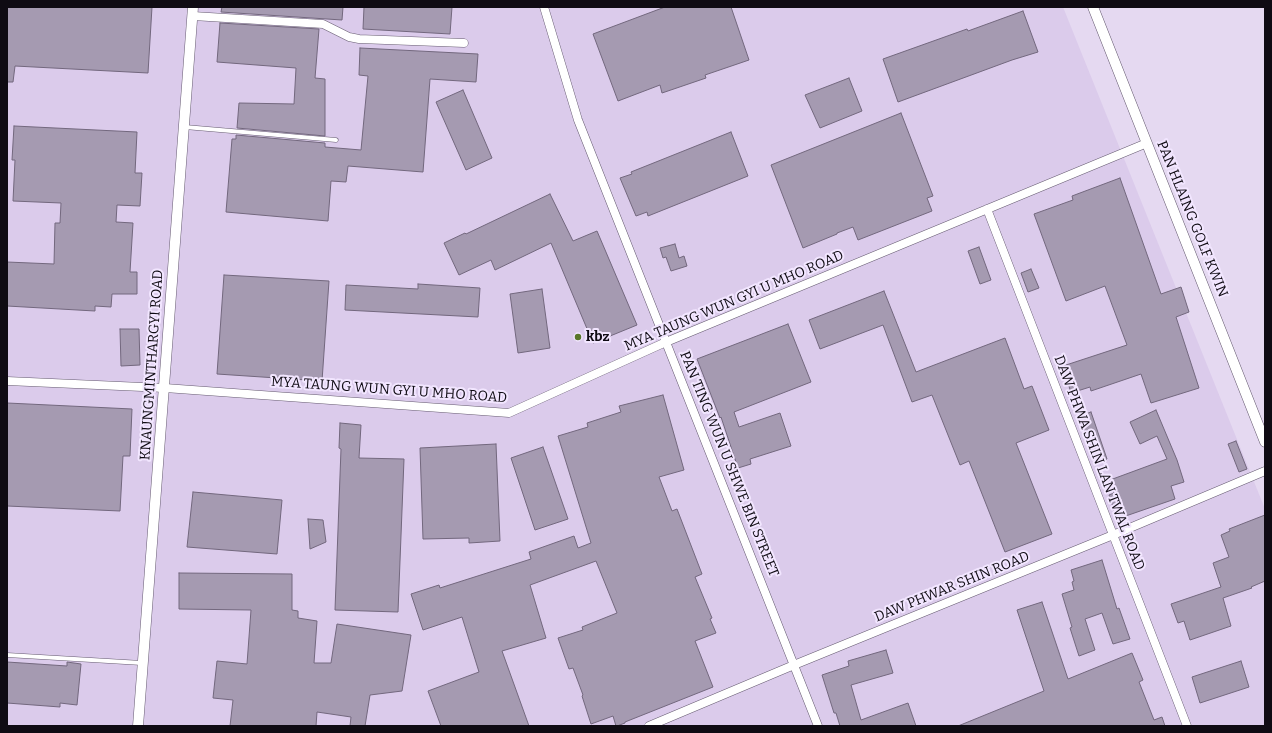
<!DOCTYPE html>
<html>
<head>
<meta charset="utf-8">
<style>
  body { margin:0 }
  #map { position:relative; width:1272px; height:733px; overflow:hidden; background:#e5d9f1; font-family:Bitter,serif }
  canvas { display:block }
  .frame { position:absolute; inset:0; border:8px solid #0f0b13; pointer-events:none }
</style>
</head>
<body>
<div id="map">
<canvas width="1272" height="733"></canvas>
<div class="frame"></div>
</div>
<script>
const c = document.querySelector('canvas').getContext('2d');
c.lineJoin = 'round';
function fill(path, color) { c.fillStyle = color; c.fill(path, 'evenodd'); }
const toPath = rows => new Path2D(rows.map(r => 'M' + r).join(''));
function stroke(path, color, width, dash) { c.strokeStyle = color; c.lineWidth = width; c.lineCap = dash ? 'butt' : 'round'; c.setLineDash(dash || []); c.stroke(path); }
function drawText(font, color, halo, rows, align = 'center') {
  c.font = font + ' Bitter,serif'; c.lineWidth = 4; c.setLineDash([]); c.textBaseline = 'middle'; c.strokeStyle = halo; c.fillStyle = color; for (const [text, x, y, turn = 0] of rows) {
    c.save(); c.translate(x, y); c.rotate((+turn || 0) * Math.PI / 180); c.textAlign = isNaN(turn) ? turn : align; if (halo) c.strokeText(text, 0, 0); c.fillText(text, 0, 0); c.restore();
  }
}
fill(toPath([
  [7,7,1063,7,1265,509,1265,726,7,726]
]), '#dbcbeb');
const building = toPath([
  [7,7,152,7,148,73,15,66,13,82,7,82,7,7],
  [222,7,343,7,342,20,221,12,222,7],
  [364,7,452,7,450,34,363,29,364,7],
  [665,7,731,7,749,60,705,75,706,78,662,93,660,85,618,101,593,34,665,7],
  [1023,11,1038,52,1012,60,898,102,883,59,967,29,968,31,1023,11],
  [220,23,319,29,315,78,325,79,325,136,237,128,239,103,294,104,296,68,217,62,220,23],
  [360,48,478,54,476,82,430,79,423,172,348,166,346,182,331,181,328,221,226,212,232,139,236,139,236,135,325,143,325,147,361,150,368,76,359,75,360,48],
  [849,78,862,111,820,128,805,95,849,78],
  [463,90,492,158,466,170,436,102,463,90],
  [901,113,933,196,927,198,932,211,858,240,853,227,837,233,837,234,803,248,771,165,901,113],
  [14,126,137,132,135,173,142,173,140,206,117,205,116,222,133,223,130,272,137,272,137,294,112,294,111,307,95,306,95,311,7,306,7,262,54,264,55,223,60,223,61,203,13,201,15,160,12,160,14,126],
  [731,132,748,176,648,216,647,212,636,216,620,178,632,174,631,172,731,132],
  [1120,178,1161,294,1181,287,1189,312,1176,317,1199,388,1151,403,1141,374,1091,391,1090,387,1071,393,1063,366,1127,345,1105,286,1066,301,1034,214,1073,200,1072,196,1120,178],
  [550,194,573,241,597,231,637,325,593,343,551,243,495,270,491,260,459,275,444,243,465,233,466,234,550,194],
  [675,244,679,258,684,256,687,266,671,271,666,257,663,258,660,248,675,244],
  [979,247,991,280,980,284,968,251,979,247],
  [1031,269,1039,288,1028,292,1021,273,1031,269],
  [224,275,329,281,322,381,217,374,224,275],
  [418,284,480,288,478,317,345,310,346,285,418,289,418,284],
  [542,289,550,348,518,353,510,294,542,289],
  [884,291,916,372,1005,338,1024,389,1032,386,1049,430,1016,443,1052,534,1005,552,969,461,960,465,932,395,912,402,883,325,820,349,809,320,884,291],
  [788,324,811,382,734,412,739,427,780,413,791,446,750,459,751,464,738,468,721,417,720,418,697,359,788,324],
  [120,329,139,329,140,365,121,366,120,329],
  [663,395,684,470,659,477,672,511,677,509,702,574,695,577,712,618,710,619,716,633,695,641,713,687,625,722,625,723,617,726,616,726,613,716,591,724,582,696,583,695,573,668,569,669,558,638,583,630,582,627,617,613,596,561,530,585,546,638,502,651,529,726,441,726,428,691,479,672,462,617,423,630,411,594,439,585,440,588,531,559,529,552,574,536,578,548,591,543,558,436,588,427,587,423,621,412,619,406,663,395],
  [7,403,132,409,130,456,123,456,120,511,7,506,7,403],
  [1156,410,1177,460,1184,482,1171,486,1175,499,1117,519,1109,495,1114,493,1110,480,1167,459,1157,436,1140,444,1130,422,1156,410],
  [1091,412,1107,459,1095,463,1078,417,1091,412],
  [340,423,361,425,359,458,404,459,398,612,335,610,341,449,339,448,340,423],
  [1236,441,1247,469,1239,472,1228,444,1236,441],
  [496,444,500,541,469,543,469,538,423,539,420,448,496,444],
  [543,447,568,519,535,530,511,458,543,447],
  [193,492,282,500,277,554,187,547,193,492],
  [1265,515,1265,581,1251,587,1252,588,1223,598,1231,626,1190,640,1184,621,1178,623,1171,604,1221,587,1213,563,1229,557,1221,535,1230,531,1229,529,1265,515],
  [308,519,323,520,326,542,310,549,308,519],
  [1102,560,1117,609,1119,608,1130,639,1113,644,1102,613,1085,619,1095,650,1079,656,1070,628,1072,627,1062,594,1074,590,1072,582,1074,581,1071,570,1102,560],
  [179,573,292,574,292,610,298,611,298,618,317,621,314,663,331,663,337,624,411,635,402,691,370,695,365,726,350,726,351,717,317,712,316,726,230,726,233,700,213,698,217,661,247,664,251,610,179,609,179,573],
  [1042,602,1068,679,1132,653,1143,680,1139,682,1154,720,1162,717,1165,726,958,726,1044,691,1017,610,1042,602],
  [886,650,893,673,851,685,861,720,908,703,916,726,840,726,836,713,834,713,822,675,849,666,848,661,886,650],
  [1241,661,1249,687,1200,703,1192,677,1241,661],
  [7,662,67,666,67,662,81,664,77,705,60,703,60,707,7,703,7,662]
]);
fill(building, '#a59ab1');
stroke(building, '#73687e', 1);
const service = toPath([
  [185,127,336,140],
  [7,655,142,663]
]);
const minor = toPath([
  [544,7,578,120,818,726],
  [193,16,323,24,349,37,359,39,464,43],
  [987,209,1187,726],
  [7,381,165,388,509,413,666,342,1147,143],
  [649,726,794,665,1113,535,1265,471]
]);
const tertiary = toPath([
  [1093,7,1265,442],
  [138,726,193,7]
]);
stroke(service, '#665b71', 5);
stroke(minor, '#665b71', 9);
stroke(tertiary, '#665b71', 11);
stroke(service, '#fff', 4);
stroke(minor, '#fff', 8);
stroke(tertiary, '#fff', 10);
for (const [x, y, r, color] of [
  [578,337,4,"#59762a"]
]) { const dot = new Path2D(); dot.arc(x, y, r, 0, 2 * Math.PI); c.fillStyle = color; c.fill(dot); stroke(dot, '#f2e6ff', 1.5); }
drawText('14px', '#0f0b13', '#f2e6ff', [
  ["PAN HLAING GOLF KWIN",1192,219,68],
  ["MYA TAUNG WUN GYI U MHO ROAD",734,301,-23],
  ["KNAUNGMINTHARGYI ROAD",152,365,-86],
  ["MYA TAUNG WUN GYI U MHO ROAD",389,390,4],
  ["DAW PHWA SHIN LAN TWAL ROAD",1099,463,69],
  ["PAN TING WUN U SHWE BIN STREET",729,464,68],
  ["DAW PHWAR SHIN ROAD",952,587,-22]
]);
drawText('bold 14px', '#0f0b13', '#f2e6ff', [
  ["kbz",586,337]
], 'left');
</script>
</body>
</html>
